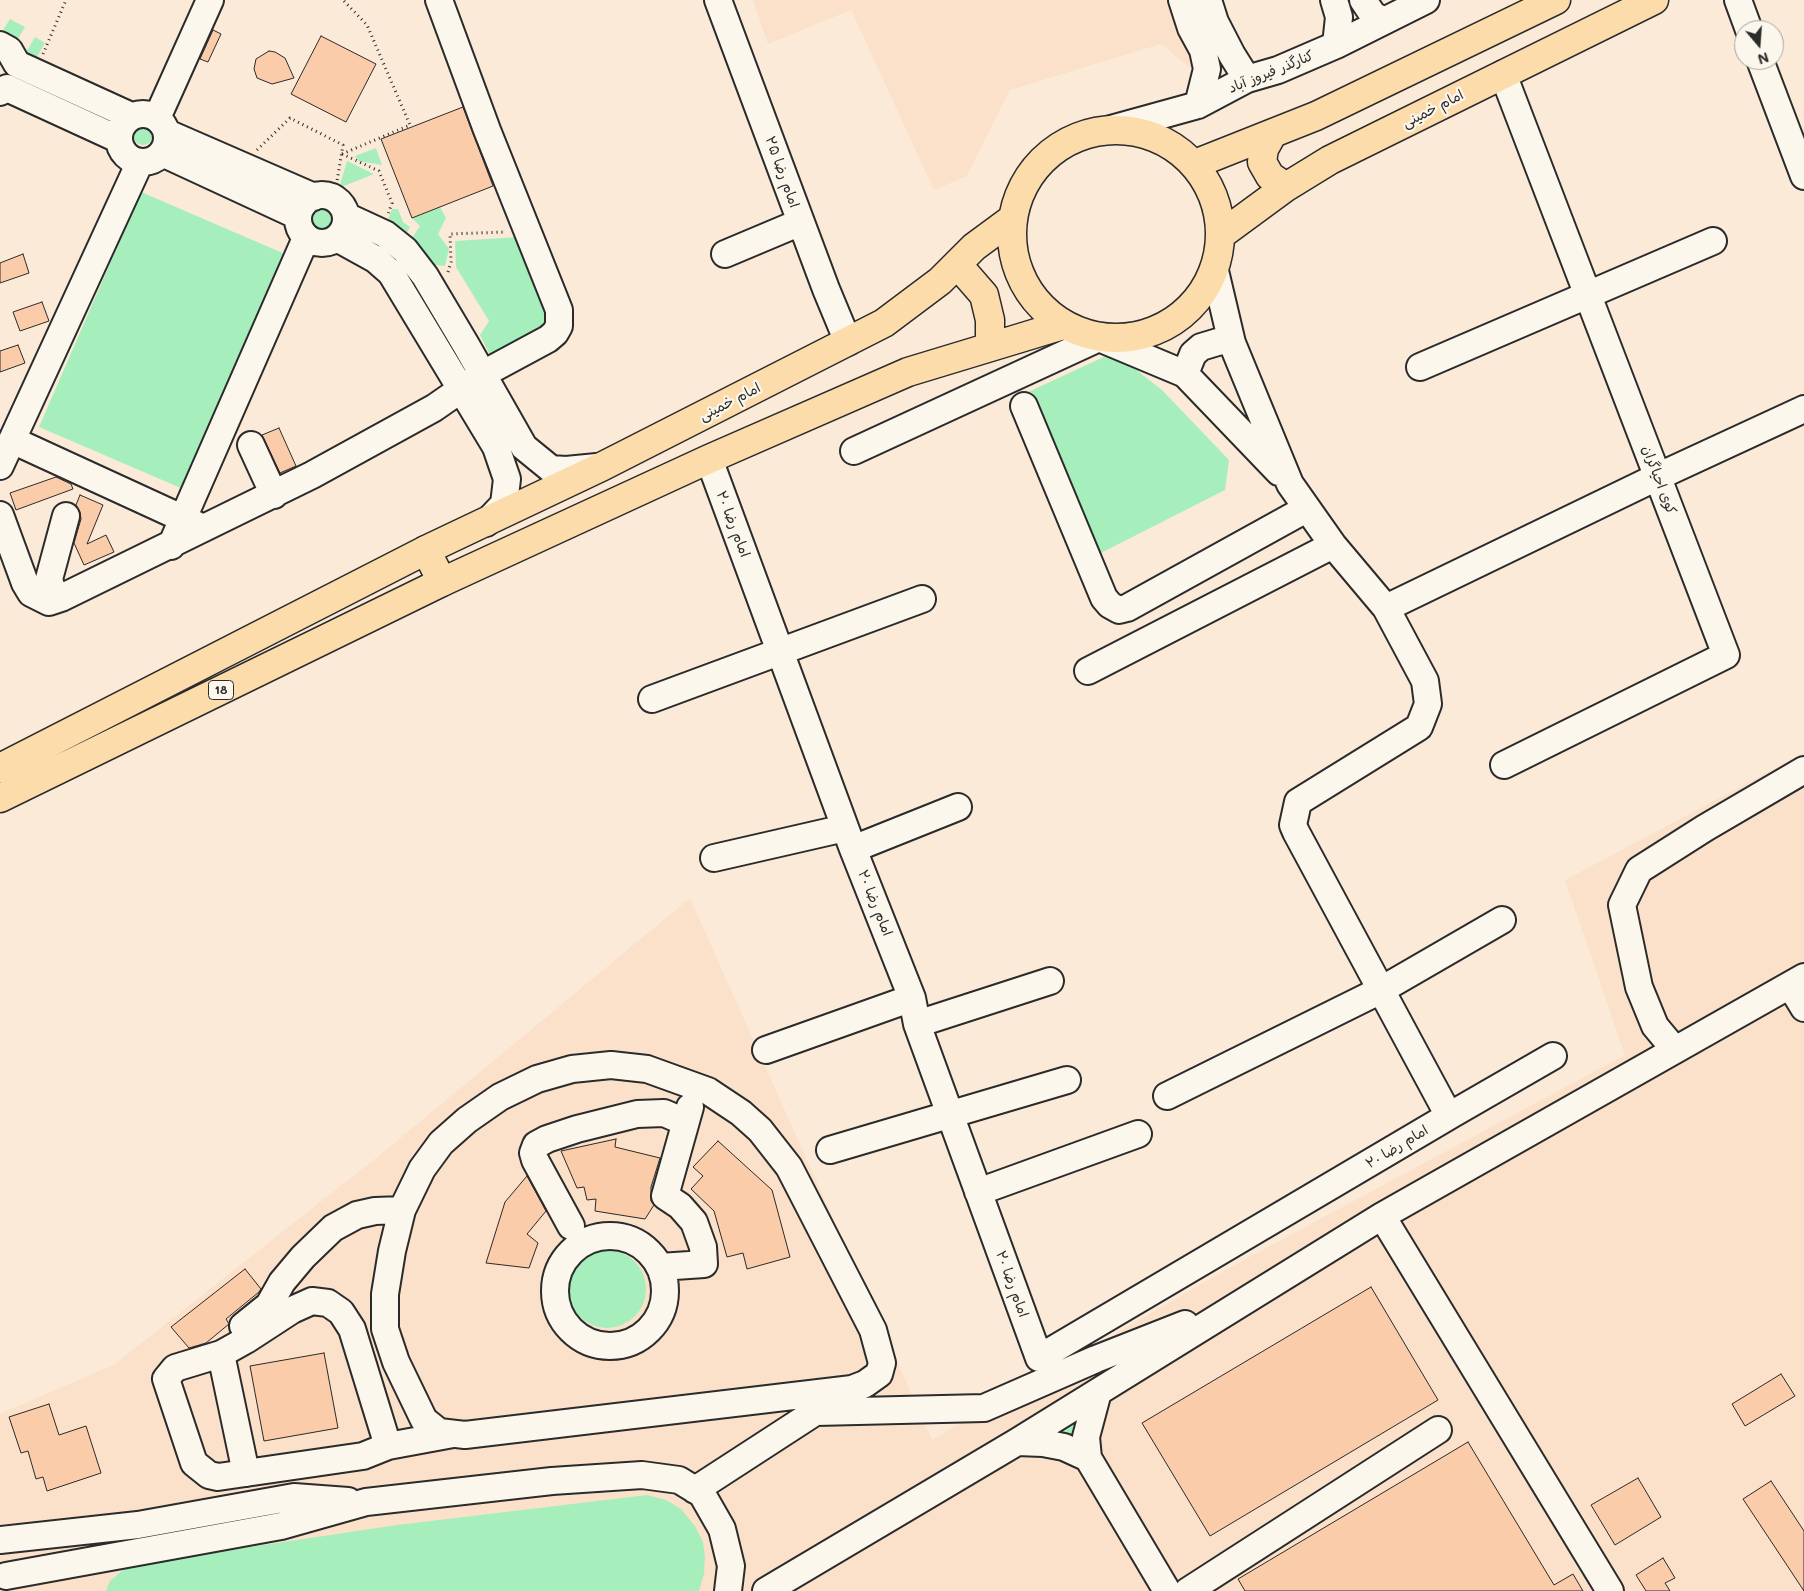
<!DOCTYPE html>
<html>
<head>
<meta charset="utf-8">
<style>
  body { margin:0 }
  #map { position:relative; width:1804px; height:1591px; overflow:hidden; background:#fbead8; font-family:Mali,sans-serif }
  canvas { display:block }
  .north { position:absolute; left:1734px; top:20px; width:50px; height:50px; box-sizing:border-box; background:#fbf7ec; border:1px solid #a8a59f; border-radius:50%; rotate:162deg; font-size:14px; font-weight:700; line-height:20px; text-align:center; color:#2b2b2b }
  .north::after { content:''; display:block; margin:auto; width:18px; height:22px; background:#2b2b2b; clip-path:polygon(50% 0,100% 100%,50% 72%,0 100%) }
</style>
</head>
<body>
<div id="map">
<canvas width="1804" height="1591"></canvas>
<div class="north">N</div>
</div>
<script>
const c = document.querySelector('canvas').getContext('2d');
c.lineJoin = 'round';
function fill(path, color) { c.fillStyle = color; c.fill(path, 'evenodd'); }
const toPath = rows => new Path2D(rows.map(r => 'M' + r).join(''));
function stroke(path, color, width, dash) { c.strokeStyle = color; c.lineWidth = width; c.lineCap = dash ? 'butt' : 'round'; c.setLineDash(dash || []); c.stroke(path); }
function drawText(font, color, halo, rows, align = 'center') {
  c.font = font + ' Mali,"Playpen Sans Arabic",sans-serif'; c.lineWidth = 4.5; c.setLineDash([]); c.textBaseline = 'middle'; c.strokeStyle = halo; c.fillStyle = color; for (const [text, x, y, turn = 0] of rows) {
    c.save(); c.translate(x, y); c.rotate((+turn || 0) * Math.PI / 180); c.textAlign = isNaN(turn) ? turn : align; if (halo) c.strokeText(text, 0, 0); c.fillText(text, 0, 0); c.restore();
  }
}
fill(toPath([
  [753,0,1173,0,1197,67,1195,72,1161,44,1010,90,967,176,934,190,851,10,768,44],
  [1804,753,1804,1591,0,1591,0,1414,115,1364,381,1154,690,898,932,1440,1229,1268,1625,1055,1565,880]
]), '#fbe1ca');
fill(toPath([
  [10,19,25,27,15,44,0,35],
  [35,37,45,43,34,62,24,56],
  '133 135a10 10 0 1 1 20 0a10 10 0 1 1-20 0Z',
  [376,148,382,165,358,161,355,156],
  [347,161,374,174,339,188],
  [141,192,285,254,183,489,39,427],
  [440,207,446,218,438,234,449,249,445,266,428,264,410,241,420,226,412,218],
  '311 218a11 11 0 1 1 22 0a11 11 0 1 1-22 0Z',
  [392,209,398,209,403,222,410,227,405,236,386,225],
  [519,237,549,312,548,324,491,357,480,335,489,321,456,267,455,241],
  [1106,356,1135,369,1162,390,1229,460,1225,490,1095,556,1026,393],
  '568 1289a39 39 0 1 1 78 0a39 39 0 1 1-78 0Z',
  [1075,1421,1076,1439,1056,1433],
  [647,1495,666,1500,681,1509,695,1526,703,1542,705,1557,704,1574,699,1591,106,1591,110,1581,129,1565,397,1525]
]), '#a6efbc');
const building = toPath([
  [213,30,221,34,208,62,200,59,213,30],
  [321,36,376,64,346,122,291,94,321,36],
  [269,51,275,52,285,58,294,78,272,84,257,78,254,69,256,59,269,51],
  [463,107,493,186,412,218,381,139,463,107],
  [23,254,29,273,0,283,0,263,23,254],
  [42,302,49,321,20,331,13,312,42,302],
  [18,345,25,363,0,372,0,351,18,345],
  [279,428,296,466,280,473,262,435,279,428],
  [56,477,71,484,73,489,16,510,10,493,56,477],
  [80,495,103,505,87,544,106,535,114,552,84,565,74,543,81,519,80,512,76,505,80,495],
  [616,1139,615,1147,660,1158,651,1187,651,1201,654,1205,645,1219,595,1211,596,1199,587,1200,584,1187,577,1188,561,1151,616,1139],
  [718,1141,772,1190,790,1257,747,1269,743,1253,727,1257,714,1211,691,1189,703,1176,693,1167,718,1141],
  [527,1176,546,1211,527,1234,538,1243,529,1268,486,1263,505,1202,527,1176],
  [245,1269,261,1289,259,1292,226,1319,229,1324,206,1343,189,1348,171,1327,245,1269],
  [1371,1287,1438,1400,1210,1536,1142,1423,1371,1287],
  [324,1353,338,1428,264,1441,250,1366,324,1353],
  [1781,1374,1795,1396,1745,1426,1732,1404,1781,1374],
  [49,1404,59,1435,86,1426,101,1473,47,1491,43,1477,36,1479,28,1451,21,1453,9,1417,49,1404],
  [1468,1442,1554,1585,1573,1574,1583,1591,1245,1591,1238,1579,1468,1442],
  [1638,1478,1661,1517,1615,1545,1591,1505,1638,1478],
  [1771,1481,1804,1531,1804,1591,1743,1499,1771,1481],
  [1663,1558,1675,1578,1665,1583,1670,1591,1646,1591,1636,1575,1663,1558]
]);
fill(building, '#facca9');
stroke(building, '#2b2b2b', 1);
const minor = toPath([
  [718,0,826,289,848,342],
  [1182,0,1191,28,1203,50,1207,69,1198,105],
  [1208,0,1215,22,1232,55,1247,79],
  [1334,0,1339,17,1336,45],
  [1363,0,1373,15,1384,21],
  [1738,0,1749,30],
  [0,45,9,50,17,64,131,116],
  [1760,60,1804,176],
  [1503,74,1726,655,1504,765],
  [0,92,7,88,118,139],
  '119 138a24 24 0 1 1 48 0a24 24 0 1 1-48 0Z',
  [157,118,210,0],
  [1111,129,1198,105,1247,79,1278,70,1336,45,1426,0],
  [167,133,314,197],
  [162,153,298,216],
  '298 219a24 24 0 1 1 48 0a24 24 0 1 1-48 0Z',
  [346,216,385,234,405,250,425,276,466,345,524,447,551,469,566,470,597,467],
  [337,238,375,259,391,273,496,447,507,479,504,504,486,523],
  [725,254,801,222],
  [1420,367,1713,241],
  [1185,374,1193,354,1201,347,1221,341,1232,343],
  [1024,406,1104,598,1110,605,1119,610,1127,608,1306,509],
  [12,440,197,525],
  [251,445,274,495],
  [854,451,1099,338,1185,374,1279,472],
  [709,459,853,849,912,998,917,1024,1039,1358,1449,1116,1296,832,1293,825,1298,802,1419,727,1428,704,1425,681,1386,608,1333,545,1290,484,1232,343,1215,271],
  [0,466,140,162],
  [0,515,25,583,31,593,49,602,61,598,312,475,434,408,483,374,548,339,555,333,559,326,559,310,487,130,439,0],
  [171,546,306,238],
  [55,600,49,579,66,516],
  [1386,608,1657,477,1804,409],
  [1088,671,1333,545],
  [652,699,922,599],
  [853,849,958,807],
  [714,858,845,828],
  [1790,985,1804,1008],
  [917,1024,1050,981],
  [766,1050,912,998],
  [1675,1050,1655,1026,1639,987,1622,905,1639,870,1705,828,1804,770],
  [611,1065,647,1069,708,1091,741,1113,760,1130,789,1167,873,1330,882,1363,879,1374,865,1384,852,1389,465,1435,439,1432,424,1420,396,1362,385,1329,385,1294,392,1251,402,1210,422,1169,441,1143,467,1120,500,1097,537,1079,572,1069,611,1065],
  [1167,1096,1381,990,1502,920],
  [1449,1116,1553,1056],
  [830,1150,1067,1080],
  [978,1192,1138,1134],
  [1382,1216,1610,1591],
  [571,1226,535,1160,533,1153,536,1145,547,1139,577,1129,637,1114,664,1113,685,1122],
  '555 1291a55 55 0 1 1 110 0a55 55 0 1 1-110 0Z',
  [660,1267,704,1264,703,1247,694,1222,680,1206,665,1196,690,1107],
  [243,1326,269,1305,282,1282,303,1257,333,1228,357,1215,375,1211,402,1210],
  [221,1354,246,1473],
  [1098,1392,1086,1437,1088,1458,1167,1591],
  [816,1412,984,1408,1096,1359,1185,1324],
  [1017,1442,1043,1443,1064,1447,1088,1458],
  [388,1446,352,1329,341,1312,328,1303,312,1301,292,1310,246,1340,221,1354,175,1368,166,1379,194,1463,209,1475,218,1477,363,1456,388,1446,453,1434],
  [695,1490,829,1403],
  [0,1540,138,1525,294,1497,348,1501],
  [6,1576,281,1526,366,1502,552,1481,642,1475,679,1480,702,1494,722,1529,731,1566,728,1591],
  [766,1591,1017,1442,1382,1216,1804,977],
  [1188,1591,1438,1430]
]);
const major = toPath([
  '1012 234a104 104 0 1 1 208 0a104 104 0 1 1-208 0Z',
  [1273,133,1264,149,1262,162,1270,176,1286,187],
  [1195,164,1316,116,1556,0],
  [1222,234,1286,187,1330,160,1654,0],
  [957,264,984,295,990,320,990,346],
  [426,550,603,466,884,323,940,281,974,247,1012,219],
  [442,582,709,459,908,372,1063,325]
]);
const highway = toPath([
  [0,768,426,550,442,582,0,798]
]);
stroke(minor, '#2b2b2b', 30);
stroke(major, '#2b2b2b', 31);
stroke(highway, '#2b2b2b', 31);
stroke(toPath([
  [43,54,66,0],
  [257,150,290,118,343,145,335,193],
  [342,154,410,125,367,25,343,0],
  [342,154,379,171,392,203,388,214],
  [448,272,451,262,450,234,505,232]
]), '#2b2b2b', 3, [1, 4]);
stroke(minor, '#fbf7ec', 26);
stroke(major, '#fddcac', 28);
stroke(highway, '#fddcac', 28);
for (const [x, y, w] of [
  [221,690,25]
]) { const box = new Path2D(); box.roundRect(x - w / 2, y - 9.5, w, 19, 4); c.fillStyle = '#fbf7ec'; c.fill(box); stroke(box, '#2b2b2b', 1); }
drawText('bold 12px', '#2b2b2b', null, [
  ["18",221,690]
]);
drawText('14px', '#2b2b2b', '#fbf7ec', [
  ["کنارگذر فیروز آباد",1271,72,-22],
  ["امام خمینی",1433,109,-27],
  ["امام رضا ۲۵",782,172,70],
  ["امام خمینی",730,402,-27],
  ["کوی احیاگران",1659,480,69],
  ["امام رضا ۲۰",733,524,69],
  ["امام رضا ۲۰",875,903,68],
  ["امام رضا ۲۰",1397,1147,-31],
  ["امام رضا ۲۰",1012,1284,70]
]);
</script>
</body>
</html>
